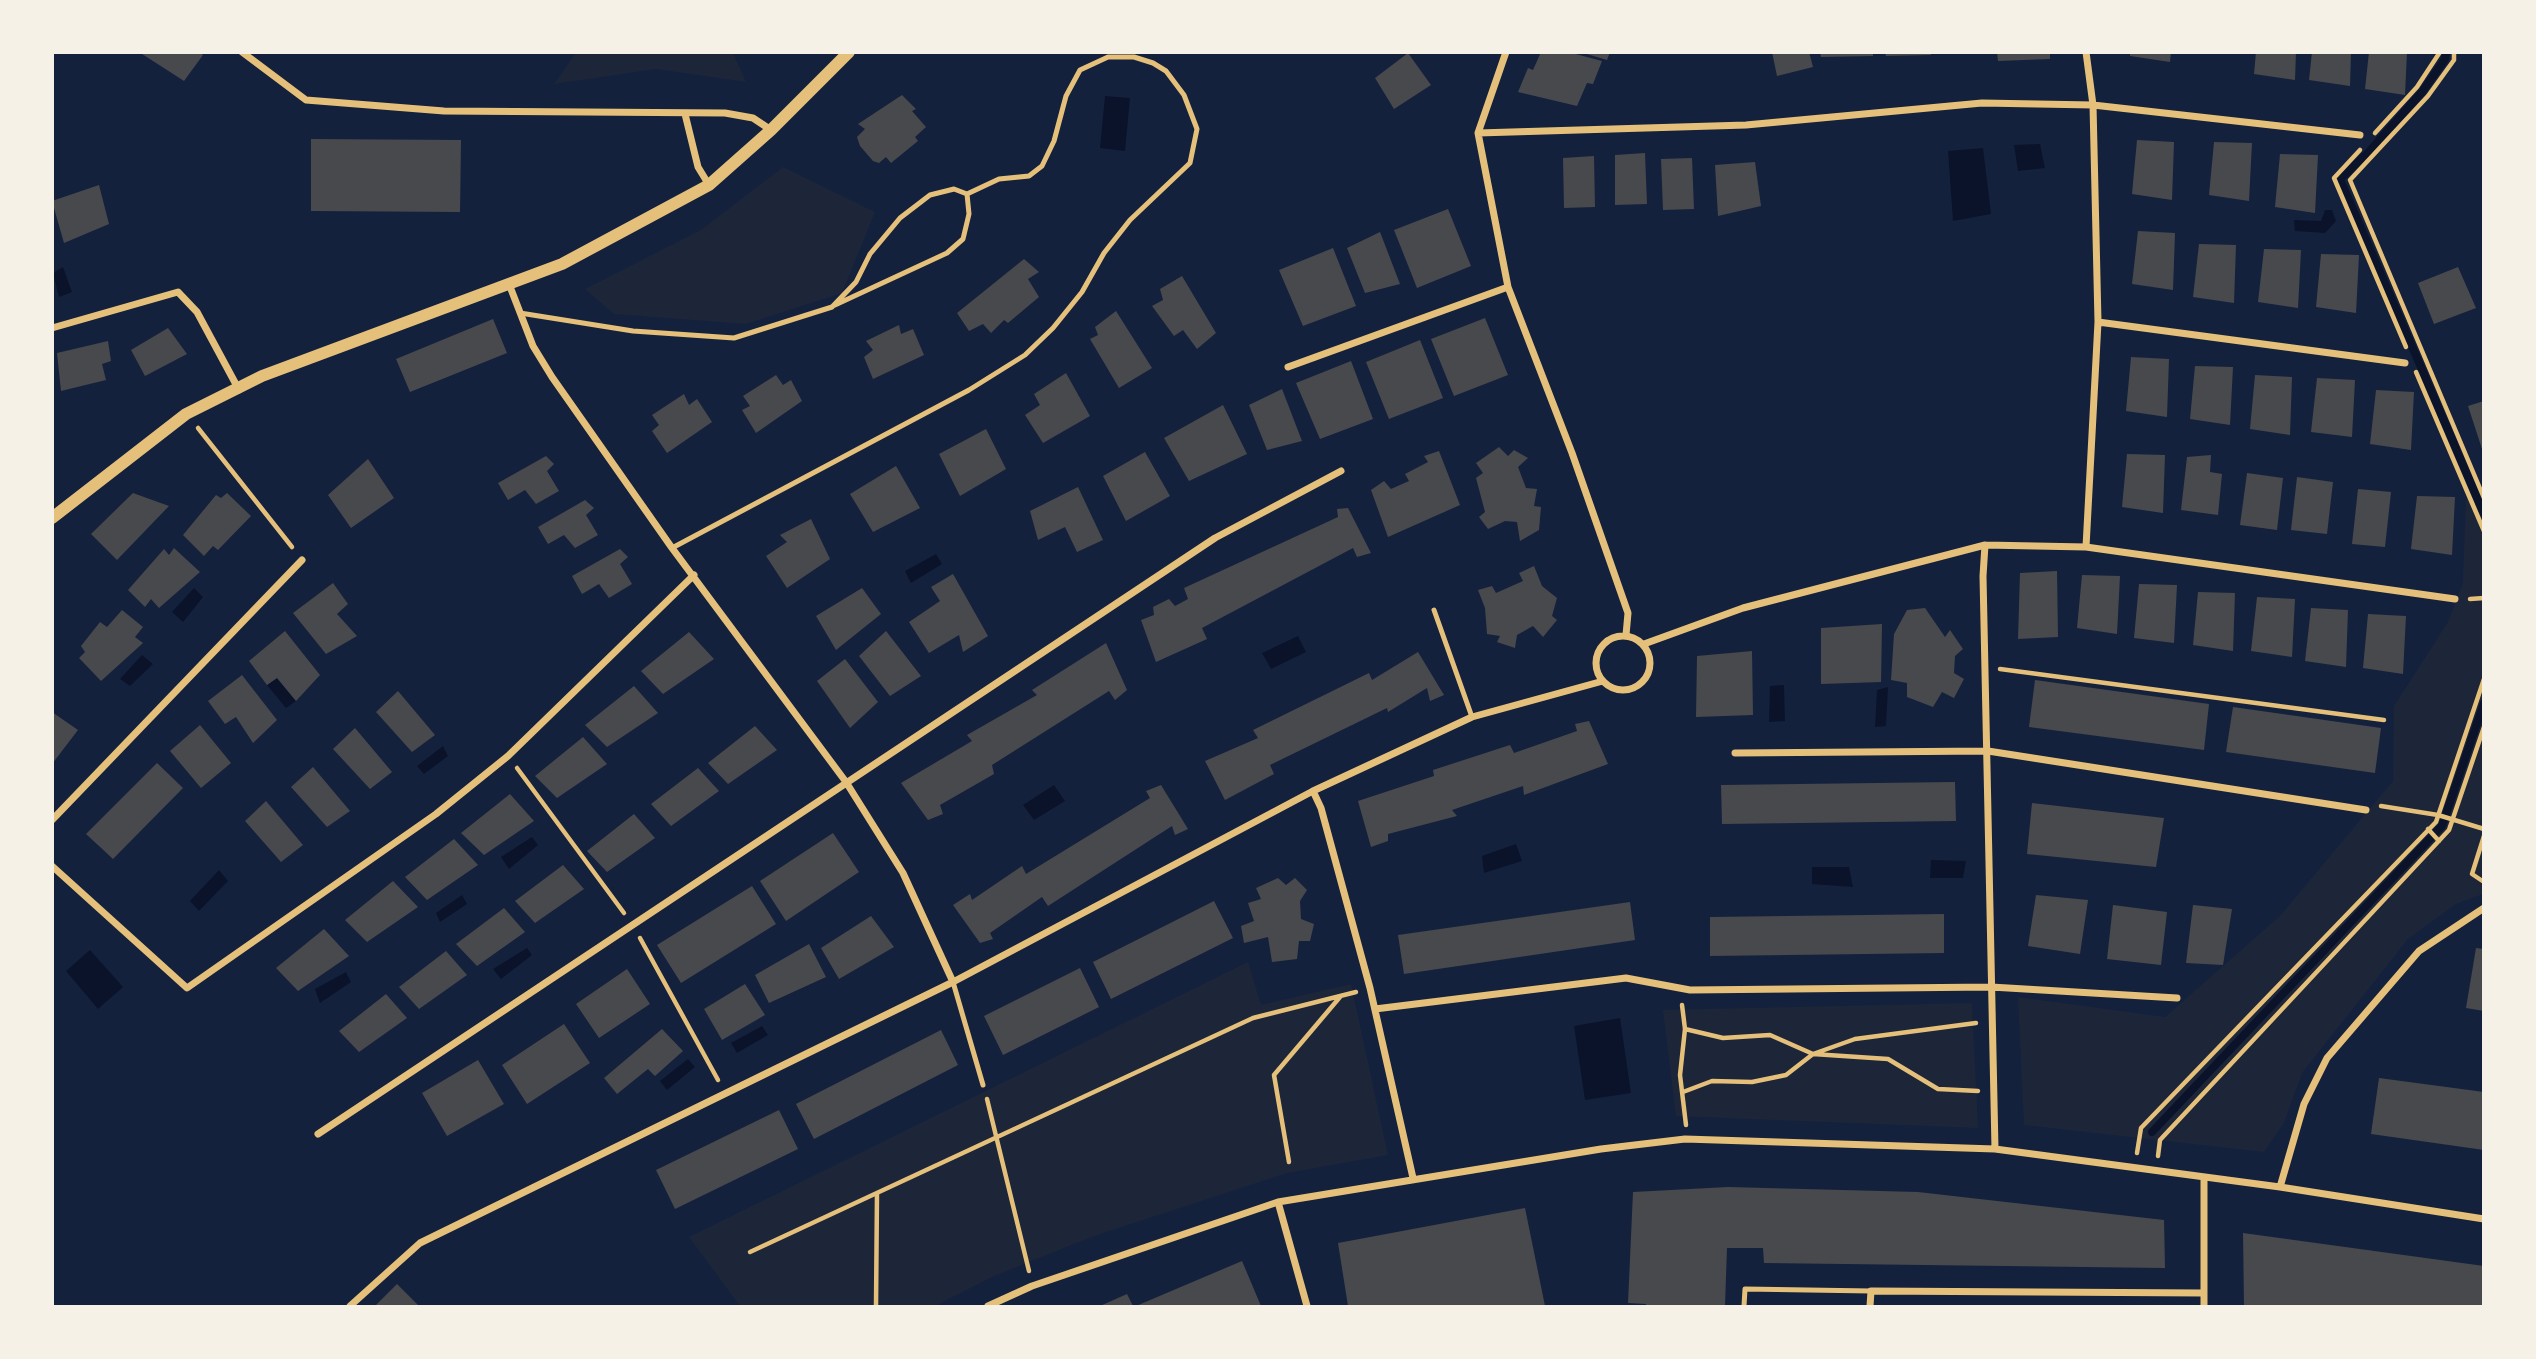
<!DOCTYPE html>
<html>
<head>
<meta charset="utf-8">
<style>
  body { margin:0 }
  #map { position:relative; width:2536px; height:1359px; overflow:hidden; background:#14213d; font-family:"PT Sans",sans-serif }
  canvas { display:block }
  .frame { position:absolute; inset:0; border:54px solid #f6f1e7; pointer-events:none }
</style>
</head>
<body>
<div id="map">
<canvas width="2536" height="1359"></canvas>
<div class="frame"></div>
</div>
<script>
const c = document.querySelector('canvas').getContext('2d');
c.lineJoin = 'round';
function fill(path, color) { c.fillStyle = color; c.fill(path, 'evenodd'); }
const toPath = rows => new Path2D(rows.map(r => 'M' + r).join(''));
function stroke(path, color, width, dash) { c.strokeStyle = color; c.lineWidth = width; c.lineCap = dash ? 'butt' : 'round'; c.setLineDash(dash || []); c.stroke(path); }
fill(toPath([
  [576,53,733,53,746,82,656,69,554,84],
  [783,167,875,212,842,293,746,324,614,314,585,289,701,230],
  [2483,496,2483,894,2456,904,2408,939,2302,1073,2284,1123,2264,1152,2024,1125,2018,997,2165,1017,2280,916,2393,781,2394,706,2448,622,2463,583,2466,499],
  [1248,962,1261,1005,1351,984,1388,1155,1287,1173,1094,1236,994,1276,935,1306,740,1306,689,1237],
  [1972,1003,1978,1128,1676,1116,1663,1010]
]), '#1d2539');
fill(toPath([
  [1105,96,1130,98,1125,151,1100,148],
  [2040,144,2045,168,2018,171,2014,145],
  [1983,148,1991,214,1953,221,1948,151],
  [2325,210,2332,210,2336,221,2325,233,2295,231,2294,220,2321,221],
  [63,267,72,292,59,297,53,273],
  [936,554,942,564,911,583,905,571],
  [194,588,203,597,183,622,172,612],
  [1298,636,1306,652,1271,669,1262,653],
  [142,655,153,664,130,686,120,679],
  [277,678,296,701,286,708,267,685],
  [1784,685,1785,721,1769,722,1770,686],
  [1888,687,1886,726,1875,727,1877,690],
  [443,746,448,756,424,774,417,766],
  [1054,785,1065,801,1034,820,1023,805],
  [532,837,538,845,509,869,501,857],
  [1516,844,1522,861,1484,873,1482,856],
  [1931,860,1966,861,1963,878,1930,878],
  [1812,867,1849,867,1853,887,1812,884],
  [219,870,228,881,199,911,190,901],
  [462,895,467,904,440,922,436,913],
  [527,948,532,955,501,979,493,969],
  [90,950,123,987,98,1009,66,971],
  [346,972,351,982,320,1003,315,989],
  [1620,1018,1631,1093,1585,1100,1574,1026],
  [762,1026,768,1035,737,1053,731,1043],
  [688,1059,695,1067,667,1090,660,1081]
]), '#0b132b');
stroke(toPath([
  [2446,52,2445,59,2422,92,2368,153,2340,179,2484,514],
  [2152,1132,2442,826,2484,703]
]), '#0b132b', 8);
fill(toPath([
  [139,52,199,52,203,55,184,81],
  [1541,52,1568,52,1602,61,1593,84,1587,83,1577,106,1518,92,1528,68,1533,70],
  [1580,52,1610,52,1607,60],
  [1772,52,1809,52,1813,67,1777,76],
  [1820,52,1873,52,1873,56,1821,57],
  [1885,52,1931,52,1931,55,1886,56],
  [1997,52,2050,52,2050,59,1998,61],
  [2130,52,2171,52,2170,62,2130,56],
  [2256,52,2296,52,2295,80,2254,74],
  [2312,52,2351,52,2350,86,2309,80],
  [2369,52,2407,52,2405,95,2365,89],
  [1408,53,1431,85,1394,109,1375,78],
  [902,95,916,109,912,111,926,127,915,137,918,141,891,163,886,157,879,163,873,161,860,146,857,137,865,129,858,124],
  [311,139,461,140,460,212,311,211],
  [2137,140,2174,142,2172,200,2132,194],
  [2214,142,2252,143,2249,201,2209,195],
  [1645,153,1647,204,1615,205,1615,155],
  [2280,154,2318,155,2315,213,2275,207],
  [1594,156,1595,207,1564,208,1563,158],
  [1692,158,1694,209,1663,210,1661,159],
  [1755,162,1761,206,1718,216,1715,165],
  [99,185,109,224,64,243,52,201],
  [1448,209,1471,266,1417,288,1394,230],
  [2138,231,2175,233,2173,290,2132,284],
  [1380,232,1400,284,1365,293,1347,248],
  [2199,244,2236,245,2234,303,2193,297],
  [1333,248,1356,306,1303,326,1279,270],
  [2264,249,2301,250,2298,308,2258,302],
  [2321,254,2359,255,2356,313,2316,307],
  [1024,259,1039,272,1028,279,1039,297,1008,323,1004,320,991,333,983,324,969,331,957,313],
  [2458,267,2476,308,2434,324,2418,283],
  [1182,276,1216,333,1197,349,1183,330,1174,336,1152,306,1163,300,1160,289],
  [1116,311,1152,368,1119,388,1090,339,1098,335,1095,327],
  [1485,318,1508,375,1454,396,1431,339],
  [493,319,507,353,410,392,396,359],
  [899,325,901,334,913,329,924,355,873,379,864,357,873,350,866,341],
  [168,328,187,354,145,376,131,350],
  [1420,340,1443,398,1389,419,1366,362],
  [108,341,111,361,102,364,106,380,61,391,57,353],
  [2131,357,2169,359,2167,417,2126,411],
  [1351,361,1373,419,1320,439,1296,383],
  [2195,366,2233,367,2230,425,2190,419],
  [1066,373,1090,416,1043,443,1025,415,1040,405,1034,394],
  [776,375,783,385,791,380,802,401,756,433,742,410,750,406,743,396],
  [2255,375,2292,377,2290,435,2250,429],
  [2317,378,2355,380,2352,437,2311,432],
  [1282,389,1302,441,1267,450,1249,405],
  [2376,390,2414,392,2411,450,2370,444],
  [684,394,689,405,697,399,712,422,667,453,652,431,659,425,652,415],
  [2484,401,2484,452,2483,452,2468,406],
  [1223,405,1247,454,1189,481,1164,438],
  [986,429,1006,469,960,496,939,454],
  [1499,447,1508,456,1514,450,1528,458,1518,467,1526,488,1537,489,1534,506,1541,507,1539,530,1520,541,1517,522,1505,521,1488,529,1479,517,1485,512,1476,478,1483,473,1476,463],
  [1439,451,1460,505,1388,537,1371,490,1384,481,1391,489,1409,481,1405,474,1428,462,1424,456],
  [1145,452,1170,496,1126,521,1103,476],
  [2127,454,2165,455,2163,513,2122,507],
  [2211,455,2210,472,2222,474,2218,515,2181,510,2187,457],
  [546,456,554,464,547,471,559,491,536,504,525,490,508,500,498,483],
  [368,459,394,498,351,528,328,495],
  [896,466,920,508,873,532,850,494],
  [2247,473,2283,478,2277,530,2240,525],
  [2297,477,2333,482,2327,534,2291,530],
  [1078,487,1103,540,1077,552,1065,527,1038,540,1030,511],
  [2358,489,2391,492,2385,547,2352,544],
  [133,493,169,506,117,560,91,534],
  [227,493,251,516,218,550,213,546,204,556,183,535,216,495,221,498],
  [2417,496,2455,497,2452,555,2411,549],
  [585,500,594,508,586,515,598,535,575,548,564,535,548,544,538,527],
  [1348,508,1371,553,1357,557,1353,548,1202,628,1207,639,1156,662,1141,620,1154,615,1153,607,1169,599,1175,606,1188,599,1184,588,1338,517,1337,509],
  [811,519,830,559,787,588,766,556,787,542,780,535],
  [174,548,200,572,159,608,151,599,145,607,128,590,164,549,169,555],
  [620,549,628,557,620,564,632,584,609,598,599,584,582,594,572,576],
  [1534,566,1542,586,1557,598,1552,616,1557,620,1543,637,1533,626,1517,635,1515,648,1497,642,1500,636,1487,634,1485,608,1478,590,1492,586,1496,593,1523,581,1519,573],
  [2057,571,2058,637,2018,639,2020,573],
  [953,574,988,636,963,652,959,635,929,653,909,622,940,601,931,587],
  [2082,575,2120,576,2117,634,2077,628],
  [333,583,348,604,337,614,357,636,326,654,293,613],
  [2139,584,2177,585,2174,643,2134,638],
  [862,588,881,614,836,650,816,616],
  [2198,592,2235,593,2233,651,2193,645],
  [2257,597,2295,599,2292,657,2251,651],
  [1925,608,1945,637,1950,630,1963,649,1955,656,1954,673,1964,679,1954,698,1942,692,1933,707,1907,697,1907,683,1891,680,1894,634,1907,610],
  [2311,608,2348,610,2346,667,2305,661],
  [122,610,143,627,135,637,143,643,101,681,79,658,85,652,81,646,100,622,107,627],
  [2368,614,2406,616,2403,674,2363,668],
  [1882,624,1881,682,1821,684,1821,628],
  [285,631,320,675,296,701,277,678,267,685,249,661],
  [886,631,921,676,890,696,859,656],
  [689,632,714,659,663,694,641,671],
  [1106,643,1127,690,1115,700,1109,691,992,765,994,774,940,805,943,814,928,820,901,783,972,741,967,735,1037,695,1032,690],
  [1752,651,1753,715,1696,717,1697,656],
  [1418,652,1444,695,1430,701,1427,688,1388,712,1387,708,1270,765,1274,774,1225,800,1205,761,1258,738,1253,730,1369,673,1372,680],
  [845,659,878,702,850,728,817,681],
  [242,675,277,720,253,743,236,717,225,724,208,701],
  [2035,680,2209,704,2204,750,2029,727],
  [634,686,658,713,607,747,585,725],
  [398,691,435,735,412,752,376,712],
  [2233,707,2381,728,2375,773,2226,752],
  [52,712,78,730,52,764],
  [1589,721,1608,764,1524,795,1523,786,1452,810,1457,816,1388,834,1388,841,1371,847,1358,801,1434,776,1433,770,1510,745,1514,753,1577,731,1575,724],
  [200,725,231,763,201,788,170,751],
  [755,726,777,750,728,784,708,763],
  [355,728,392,772,370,789,333,749],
  [583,737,607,764,557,798,535,776],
  [157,763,183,788,113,859,86,834],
  [313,767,350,811,327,827,291,787],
  [698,768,719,791,671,826,651,804],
  [1955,782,1956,821,1722,824,1721,785],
  [1161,785,1188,829,1175,835,1172,826,1048,906,1042,897,990,933,993,939,980,943,953,905,970,894,972,900,1022,866,1026,874,1150,798,1146,791],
  [510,794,534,821,484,855,461,833],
  [266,801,303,845,281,862,245,821],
  [2032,803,2164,818,2156,867,2027,854],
  [634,814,655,838,607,872,587,851],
  [833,833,859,872,786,921,760,881],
  [454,839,478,865,427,900,405,877],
  [563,865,584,889,535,923,515,901],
  [1278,878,1286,885,1295,878,1307,890,1300,901,1301,919,1314,924,1310,941,1299,941,1297,959,1272,962,1268,937,1244,943,1241,926,1254,921,1248,903,1261,899,1256,888],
  [393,881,418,907,367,942,345,920],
  [752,886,776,924,681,983,657,945],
  [2036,895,2088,900,2080,954,2028,946],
  [1214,901,1233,938,1111,999,1093,962],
  [1630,902,1635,940,1404,974,1398,935],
  [2113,905,2167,912,2161,965,2107,959],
  [2193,905,2232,909,2223,965,2186,963],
  [504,908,525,932,477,966,456,944],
  [1944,914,1944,953,1710,956,1710,917],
  [871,916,894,947,839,979,821,948],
  [324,929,349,956,298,991,276,968],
  [809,944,826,977,769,1003,755,975],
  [2476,948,2484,949,2484,1011,2466,1008],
  [446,951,467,975,419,1009,399,987],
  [1080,968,1099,1007,1003,1055,984,1016],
  [627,969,650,1004,599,1038,576,1004],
  [745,984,765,1015,722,1040,704,1009],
  [386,994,407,1018,359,1052,339,1031],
  [564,1024,590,1063,527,1104,502,1065],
  [662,1029,683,1051,655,1076,648,1069,617,1094,604,1078],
  [941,1030,958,1065,814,1139,796,1104],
  [478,1060,504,1104,447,1136,422,1093],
  [2379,1078,2484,1092,2484,1150,2371,1134],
  [779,1110,798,1149,675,1209,656,1170],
  [1728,1187,1918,1192,2164,1220,2165,1268,1764,1263,1763,1248,1727,1248,1725,1306,1646,1306,1646,1304,1628,1303,1633,1192],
  [1525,1208,1545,1306,1348,1306,1338,1243],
  [2243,1233,2484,1266,2484,1306,2244,1306],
  [1242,1261,1261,1306,1136,1306],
  [397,1284,419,1306,375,1306],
  [1127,1294,1133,1306,1100,1306]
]), '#48494c');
stroke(toPath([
  [2454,52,2454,60,2428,96,2350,180,2484,498],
  [2375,133,2417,87,2440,52],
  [2360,150,2334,178,2406,347],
  [2416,372,2484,531],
  [198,428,292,547],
  [2470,599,2484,598],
  [2000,669,2384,720],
  [517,768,624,913],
  [2381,806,2438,815,2484,829],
  [2428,829,2439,841],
  [2484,836,2472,874,2484,882],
  [640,938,718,1080],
  [1682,1005,1685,1029,1680,1075,1686,1125],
  [1685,1029,1723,1038,1770,1035,1813,1054,1888,1059,1938,1089,1978,1091],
  [1683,1092,1712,1081,1752,1082,1786,1075,1813,1054,1855,1039,1976,1023],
  [987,1099,1029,1271],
  [2137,1153,2141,1128,2436,822,2484,679],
  [2158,1156,2160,1140,2449,830,2484,727],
  [1289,1162,1274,1075,1340,997],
  [750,1252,1253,1018,1356,992],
  [876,1306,877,1193]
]), '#e5c07b', 4.5);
stroke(toPath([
  [835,305,947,253,963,239,969,214,967,194],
  [520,313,633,331,734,338,832,307,856,282,870,254,900,218,930,195,954,189,967,194,999,179,1029,176,1042,166,1054,141,1066,96,1080,70,1108,57,1134,57,1153,63,1166,71,1184,95,1197,129,1190,163,1130,220,1104,253,1082,292,1053,328,1025,355,969,390,672,548],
  [1434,610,1472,717],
  [953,982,983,1085],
  [1744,1306,1745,1289,1871,1291]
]), '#e5c07b', 5);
stroke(toPath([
  [242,52,306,100,444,111,725,113,753,118,771,130],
  [1506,52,1478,133,1508,287,1572,453,1628,613,1626,635],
  [2086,52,2093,105,2098,322,2086,547],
  [685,114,698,167,709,185],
  [1478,133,1746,125,1982,103,2093,105,2360,135],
  [509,284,533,346,552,377,672,548,846,782,903,873,953,982],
  [2098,322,2405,363],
  [52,328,178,292,197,312,239,390],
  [1288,367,1508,287],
  [1985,545,1983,576,1995,1149],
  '1596 663a27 27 0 1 1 54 0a27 27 0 1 1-54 0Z',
  [1644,644,1743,608,1985,545,2086,547,2455,599],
  [1735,753,1988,751,2366,810],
  [1313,791,1321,808,1370,988,1413,1178],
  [52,820,302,560],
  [52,866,187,988,436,814,508,756,694,575],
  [1375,1009,1626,978,1690,990,1991,987,2177,998],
  [318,1134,1215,538,1341,471],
  [2280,1187,2304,1104,2327,1058,2419,951,2484,908],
  [1278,1202,1307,1306],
  [350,1306,420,1243,953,982,1313,791,1472,717,1603,681],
  [988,1306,1032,1286,1278,1202,1601,1149,1685,1139,1995,1149,2280,1187,2484,1219],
  [1870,1306,1871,1291,2203,1293],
  [2204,1306,2204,1177]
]), '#e5c07b', 7);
stroke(toPath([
  [52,518,186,414,262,376,562,264,709,185,771,130,849,52]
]), '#e5c07b', 12);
</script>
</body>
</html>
